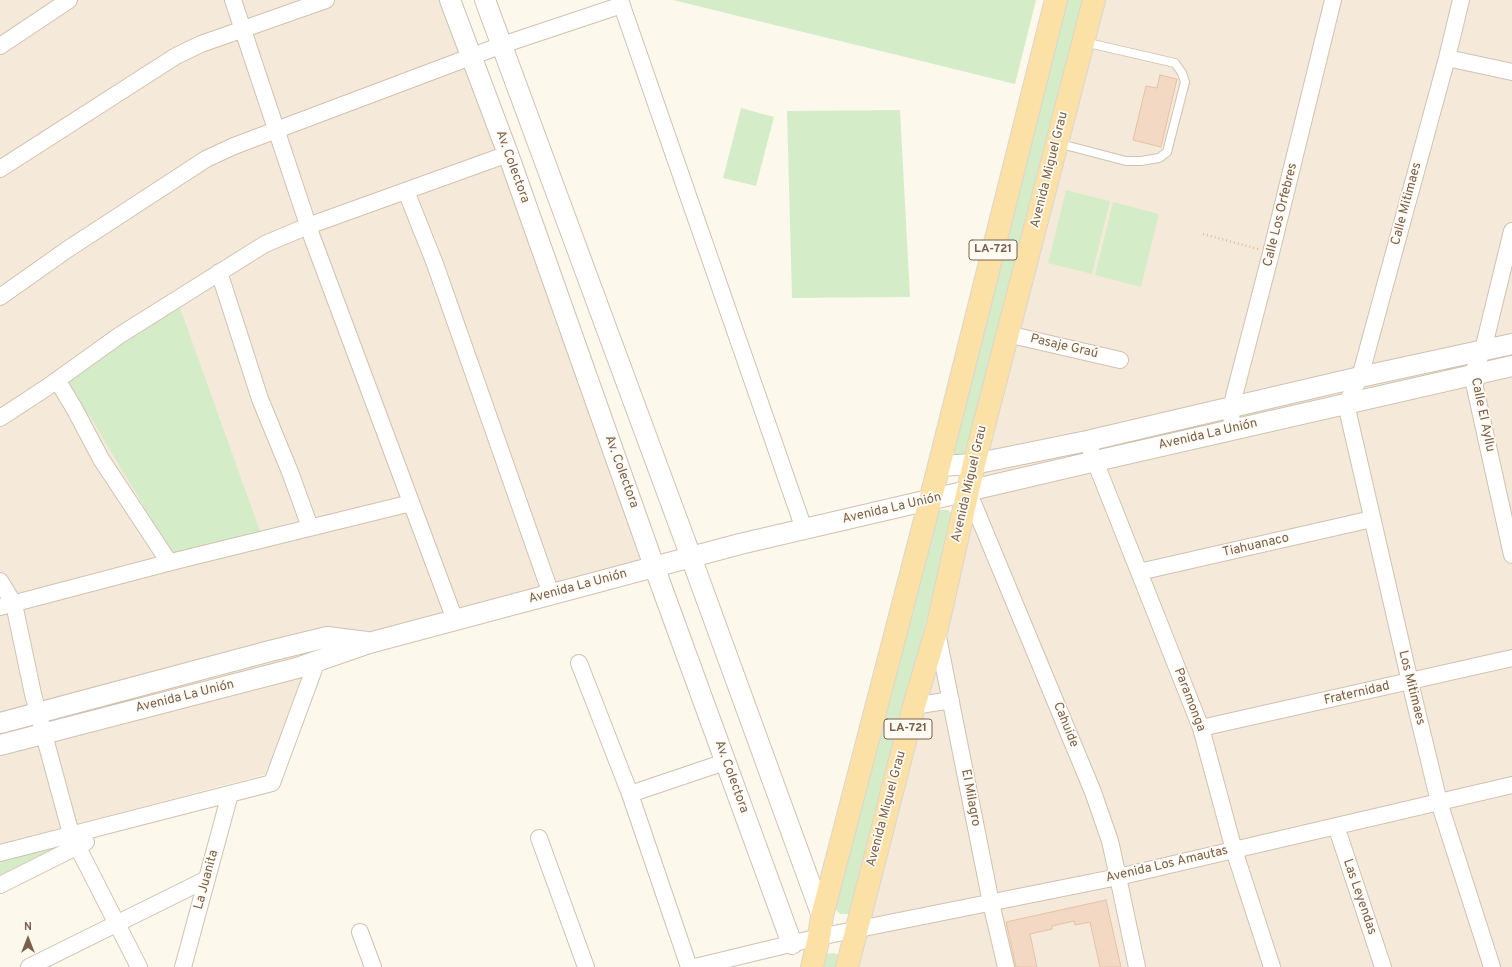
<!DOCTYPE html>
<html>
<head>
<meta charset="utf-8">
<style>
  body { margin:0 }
  #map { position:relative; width:1512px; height:967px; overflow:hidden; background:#fdf8ec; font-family:Overpass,sans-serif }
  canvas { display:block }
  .north { position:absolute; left:8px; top:919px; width:40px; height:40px; -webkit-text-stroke:3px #fffbf3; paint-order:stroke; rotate:0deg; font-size:11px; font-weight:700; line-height:16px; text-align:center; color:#7a604d }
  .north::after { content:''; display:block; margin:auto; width:14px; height:18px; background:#7a604d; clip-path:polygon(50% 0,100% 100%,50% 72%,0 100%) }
</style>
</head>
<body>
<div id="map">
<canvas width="1512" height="967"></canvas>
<div class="north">N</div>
</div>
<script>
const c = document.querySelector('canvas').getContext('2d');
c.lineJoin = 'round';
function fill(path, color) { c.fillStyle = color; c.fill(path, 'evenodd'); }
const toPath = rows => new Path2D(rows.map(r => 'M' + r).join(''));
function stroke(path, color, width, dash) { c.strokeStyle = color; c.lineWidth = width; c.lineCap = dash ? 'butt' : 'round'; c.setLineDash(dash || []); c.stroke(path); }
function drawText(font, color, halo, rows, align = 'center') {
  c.font = font + ' Overpass,sans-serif'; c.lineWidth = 3.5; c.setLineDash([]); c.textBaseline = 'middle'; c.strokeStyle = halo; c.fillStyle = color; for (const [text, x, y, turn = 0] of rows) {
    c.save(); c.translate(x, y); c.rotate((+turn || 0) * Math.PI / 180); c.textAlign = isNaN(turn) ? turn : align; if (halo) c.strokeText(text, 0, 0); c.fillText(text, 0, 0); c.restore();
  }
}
fill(toPath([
  [0,0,443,0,643,561,364,635,299,686,271,773,0,844],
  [1099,0,1512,0,1512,967,846,967]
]), '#f5eada');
fill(toPath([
  [673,0,1036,0,1015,84],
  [1063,0,1088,0,974,454,953,457,951,450],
  [741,108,774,117,756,186,723,178],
  [900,110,910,297,792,298,787,111],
  [1066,190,1110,201,1092,274,1048,263],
  [1113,202,1159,214,1141,287,1095,275],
  [179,305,261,534,177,556,170,550,92,420,66,382],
  [938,510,948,510,953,515,853,911,847,914,840,914,836,910,835,905],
  [58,845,59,846,0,875,0,861],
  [834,953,842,956,839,967,820,967,823,954]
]), '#d5ecc9');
const building = toPath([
  [1160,75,1177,79,1161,147,1133,140,1146,86,1157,88,1160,75],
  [1106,900,1121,967,1100,967,1090,922,1075,925,1074,921,1052,926,1052,929,1030,934,1037,967,1016,967,1006,922,1106,900]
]);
fill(building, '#f3d9c3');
stroke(building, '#e6c1a3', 1);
const service = toPath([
  [1057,143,1126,161,1141,161,1159,158,1167,152,1185,82,1182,73,1175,63,1084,42]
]);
const minor = toPath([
  [233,0,312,237,455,620],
  [620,0,804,529],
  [1461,0,1447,58,1360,377,1346,404,1410,682,1439,802,1492,967],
  [0,46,69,0],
  [1447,58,1512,72],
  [0,169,176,56,201,44,326,0],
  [406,191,435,264,551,594],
  [1512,231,1483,350,1472,374,1512,555],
  [219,272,260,399,290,472,310,527],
  [0,297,68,249,206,159,234,146,502,45,622,5],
  [1007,334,1120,360],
  [57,380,74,408,101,459,169,562],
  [0,418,46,388,120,335,265,244,308,226,508,154],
  [1232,430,1231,408,1271,253,1333,0],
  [1087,441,1201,728,1234,850,1272,967],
  [968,491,1093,792,1110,841,1118,877,1137,967],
  [1139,572,1372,519],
  [0,581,14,604,33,694,71,834,139,967],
  [0,607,179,560,411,503],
  [937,632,991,903,1006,967],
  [579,663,630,794,689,967],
  [914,706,951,700],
  [1201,728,1512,658],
  [630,794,725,762],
  [1336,826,1383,967],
  [539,838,586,967],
  [0,853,272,783,317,661],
  [0,885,86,842],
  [360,932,373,967],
  [29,967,207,879],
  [183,967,230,794],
  [695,967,819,937,1118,877,1512,785]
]);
const tertiary = toPath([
  [450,0,508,154,654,566,792,944],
  [485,0,691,557,822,916],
  [939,466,974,464,1087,441,1360,377,1512,344],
  [0,723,270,651,327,637,367,642],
  [0,745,297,668,369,643,740,544,1096,461,1512,366]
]);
const primary = toPath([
  [812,967,819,937,822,916,939,466,1056,0],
  [847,967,914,706,937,628,974,464,1094,0]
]);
stroke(service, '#d1c1b0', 10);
stroke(minor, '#d1c1b0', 18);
stroke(tertiary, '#d1c1b0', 22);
stroke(primary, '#dcd6d1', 24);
stroke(toPath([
  [1203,234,1258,249]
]), '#d9bda5', 2.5, [1, 3]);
stroke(service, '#fff', 8);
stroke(minor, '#fff', 16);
stroke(tertiary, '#fff', 20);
stroke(primary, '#fbe1a5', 22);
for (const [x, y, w] of [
  [993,250,48],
  [908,729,48]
]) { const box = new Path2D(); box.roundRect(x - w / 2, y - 10, w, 20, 3); c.fillStyle = '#fffbf3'; c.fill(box); stroke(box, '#7a604d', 1); }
drawText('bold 12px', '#7a604d', null, [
  ["LA-721",993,250],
  ["LA-721",908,729]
]);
drawText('13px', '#7a604d', '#fffbf3', [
  ["Av. Colectora",512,167,70],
  ["Avenida Miguel Grau",1050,170,-76],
  ["Calle Mitimaes",1407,204,-75],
  ["Calle Los Orfebres",1281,215,-76],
  ["Pasaje Graú",1064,347,13],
  ["Calle El Ayllu",1482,415,78],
  ["Avenida La Unión",1208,435,-13],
  ["Av. Colectora",621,472,70],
  ["Avenida Miguel Grau",970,484,-77],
  ["Avenida La Unión",892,509,-13],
  ["Tiahuanaco",1256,546,-13],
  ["Avenida La Unión",578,587,-15],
  ["Los Mitimaes",1411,688,76],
  ["Fraternidad",1357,694,-13],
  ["Avenida La Unión",185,697,-14],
  ["Paramonga",1189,700,69],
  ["Cahuide",1065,725,68],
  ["Av. Colectora",731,777,70],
  ["El Milagro",970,798,79],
  ["Avenida Miguel Grau",887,809,-75],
  ["Avenida Los Amautas",1167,865,-13],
  ["La Juanita",207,880,-75],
  ["Las Leyendas",1359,897,71]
]);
</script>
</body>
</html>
